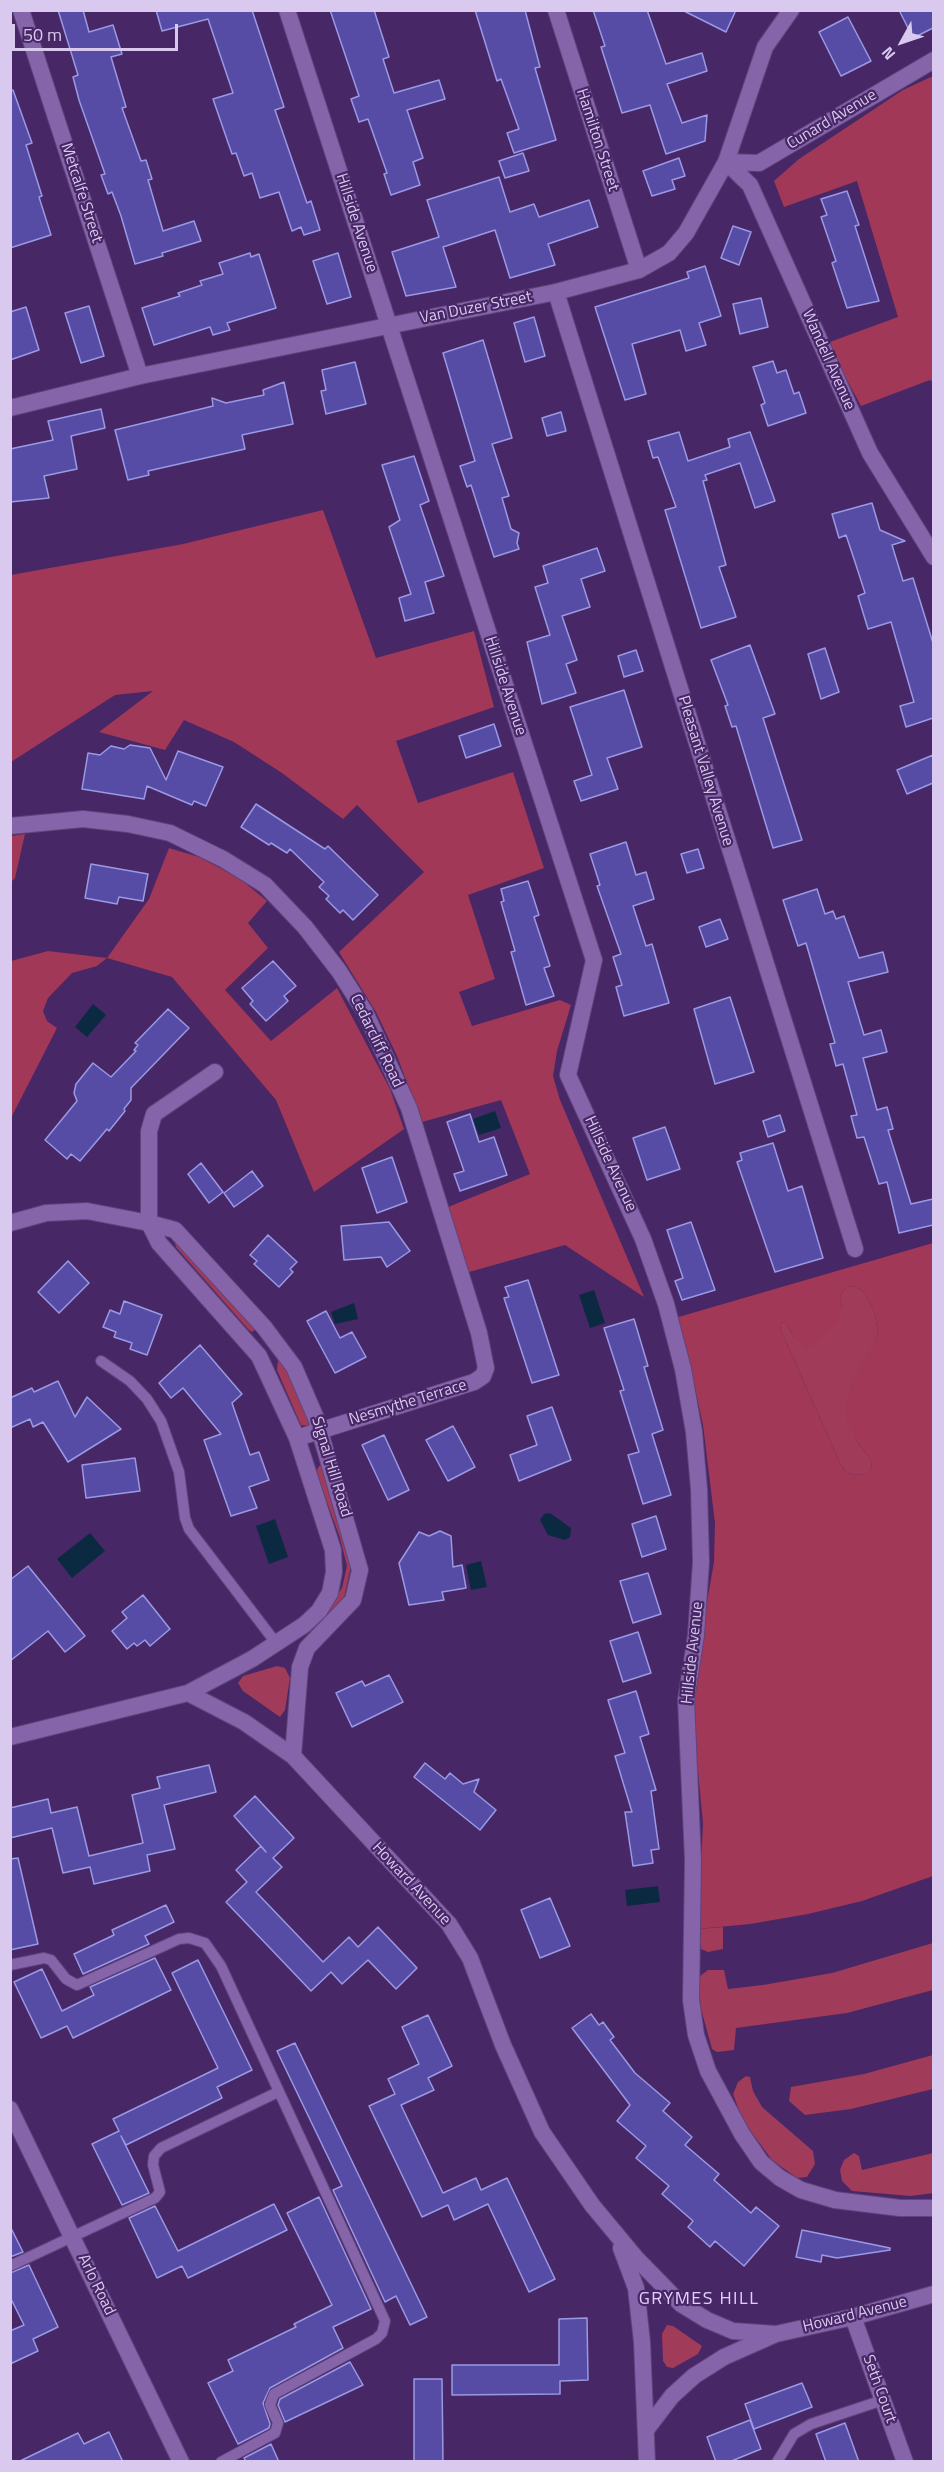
<!DOCTYPE html>
<html>
<head>
<meta charset="utf-8">
<style>
  body { margin:0 }
  #map { position:relative; width:944px; height:2472px; overflow:hidden; background:#472766; font-family:"Titillium Web",sans-serif }
  canvas { display:block }
  .frame { position:absolute; inset:0; border:12px solid #d9c9ef; pointer-events:none }
  .north { position:absolute; left:872px; top:12px; width:60px; height:60px; -webkit-text-stroke:4px #472766; paint-order:stroke; rotate:230deg; font-size:16px; font-weight:700; line-height:24px; text-align:center; color:#d9c9ef }
  .north::after { content:''; display:block; margin:auto; width:21px; height:27px; background:#d9c9ef; clip-path:polygon(50% 0,100% 100%,50% 72%,0 100%) }
  .scale { position:absolute; left:12px; top:24px; width:166px; height:27px; box-sizing:border-box; border:3px solid #d9c9ef; border-top:0; padding-left:8px; font-size:18px; line-height:21px; white-space:nowrap; color:#d9c9ef; -webkit-text-stroke:4px #472766; paint-order:stroke }
</style>
</head>
<body>
<div id="map">
<canvas width="944" height="2472"></canvas>
<div class="frame"></div>
<div class="north">N</div>
<div class="scale">50 m</div>
</div>
<script>
const c = document.querySelector('canvas').getContext('2d');
c.lineJoin = 'round';
function fill(path, color) { c.fillStyle = color; c.fill(path, 'evenodd'); }
const toPath = rows => new Path2D(rows.map(r => 'M' + r).join(''));
function stroke(path, color, width, dash) { c.strokeStyle = color; c.lineWidth = width; c.lineCap = dash ? 'butt' : 'round'; c.setLineDash(dash || []); c.stroke(path); }
function drawText(font, color, halo, rows, align = 'center') {
  c.font = font + ' "Titillium Web",sans-serif'; c.lineWidth = 4.5; c.setLineDash([]); c.textBaseline = 'middle'; c.strokeStyle = halo; c.fillStyle = color; for (const [text, x, y, turn = 0] of rows) {
    c.save(); c.translate(x, y); c.rotate((+turn || 0) * Math.PI / 180); c.textAlign = isNaN(turn) ? turn : align; if (halo) c.strokeText(text, 0, 0); c.fillText(text, 0, 0); c.restore();
  }
}
fill(toPath([
  [174,1239,256,1329,252,1332,248,1329,176,1247],
  [855,1286,865,1293,875,1314,878,1334,862,1369,855,1439,871,1460,872,1469,866,1474,856,1475,847,1473,841,1465,780,1328,782,1322,786,1323,794,1338,842,1308,840,1296,846,1287],
  [278,1360,281,1360,301,1393,310,1426,301,1425,277,1370],
  [319,1466,323,1466,351,1566,344,1598,319,1625,318,1622,342,1588,347,1566,340,1538,319,1480,317,1470],
  [277,1666,285,1668,290,1678,285,1710,280,1717,243,1691,238,1683,243,1676],
  [723,1927,723,1949,708,1952,701,1949,698,1929],
  [933,1943,933,1990,847,2013,736,2028,734,2050,717,2052,712,2049,701,2009,698,1983,700,1976,708,1970,724,1970,728,1989,763,1985,832,1973],
  [933,2055,933,2089,851,2109,805,2115,789,2101,791,2087,864,2074],
  [746,2076,750,2077,753,2091,762,2107,813,2151,815,2164,807,2177,797,2178,772,2160,743,2121,733,2094,738,2082],
  [854,2153,859,2156,862,2170,933,2153,933,2193,911,2196,852,2191,842,2181,840,2170,844,2160],
  [667,2325,673,2326,702,2346,698,2354,673,2368,667,2367,663,2361,662,2334]
]), '#a03b59');
fill(toPath([
  [933,76,933,382,930,380,861,406,827,343,898,317,857,181,784,207,774,181,799,159,903,90],
  [323,510,376,658,474,631,494,707,396,741,418,803,513,772,544,868,468,895,495,979,459,992,472,1026,560,1000,571,1005,557,1051,553,1076,560,1100,644,1297,565,1245,469,1272,448,1207,530,1174,501,1100,422,1122,397,1056,376,1012,339,952,424,872,357,805,343,819,282,773,234,742,184,720,165,750,99,732,153,691,115,695,11,762,11,575,183,544],
  [25,834,15,878,11,882,11,836],
  [169,848,199,857,239,878,267,901,248,923,268,948,225,990,271,1041,337,988,390,1089,404,1129,314,1192,276,1100,172,977,107,958,97,966,72,973,48,998,43,1011,47,1021,57,1028,11,1118,11,961,48,951,107,958,149,899],
  [933,1243,933,1876,862,1901,808,1914,750,1924,698,1929,703,1823,692,1709,696,1665,714,1562,715,1523,703,1425,692,1375,675,1318],
  [855,1286,865,1293,875,1314,878,1334,850,1387,845,1405,847,1422,855,1439,871,1460,872,1469,866,1474,856,1475,847,1473,841,1465,780,1328,782,1322,786,1323,794,1338,807,1348,824,1339,838,1321,842,1308,840,1296,846,1287]
]), '#a13858');
fill(toPath([
  [93,1004,106,1015,87,1037,75,1027],
  [495,1111,501,1128,479,1135,473,1119],
  [594,1290,605,1323,590,1328,579,1295],
  [354,1303,358,1319,335,1324,331,1312],
  [550,1513,571,1528,570,1537,565,1540,548,1535,540,1520,544,1514],
  [275,1519,288,1557,269,1564,256,1526],
  [90,1533,105,1551,72,1578,57,1559],
  [481,1561,487,1587,471,1590,466,1565],
  [658,1886,660,1902,627,1906,625,1890]
]), '#0b2a41');
const building = toPath([
  [58,10,83,10,89,32,113,25,122,54,111,57,126,107,122,108,141,161,146,160,152,179,148,180,163,231,194,221,201,241,162,253,163,256,135,264,121,216,112,192,108,194,101,175,105,174,79,100,73,77,78,75,58,10],
  [156,10,252,10,284,107,275,110,307,203,311,201,320,230,304,235,301,227,292,231,279,192,260,198,252,173,244,176,236,153,232,154,213,99,233,93,208,19,162,31,156,10],
  [330,10,374,10,389,57,383,59,394,93,439,80,445,99,407,110,423,158,413,162,420,185,391,195,384,174,387,173,368,119,359,122,351,99,359,96,330,10],
  [475,10,525,10,540,67,535,68,556,140,514,153,507,133,519,129,501,79,497,81,475,10],
  [593,10,647,10,666,64,702,53,707,71,667,84,682,123,707,115,705,141,666,154,650,105,622,113,601,47,605,46,593,10],
  [682,10,736,10,726,32,682,10],
  [899,10,933,10,933,28,913,38,899,10],
  [848,17,871,61,841,76,819,32,848,17],
  [13,90,32,143,26,145,42,196,39,197,51,235,10,248,10,91,13,90],
  [523,153,529,171,505,178,499,161,523,153],
  [679,158,685,176,672,180,675,189,652,196,643,171,679,158],
  [499,177,510,212,534,204,539,217,589,200,598,227,548,244,555,265,510,278,495,230,443,247,456,287,406,296,392,252,439,237,427,200,499,177],
  [847,191,859,225,855,226,879,301,847,308,832,263,836,261,821,217,827,215,821,199,847,191],
  [733,226,751,232,739,265,721,258,733,226],
  [250,253,251,257,259,254,276,308,227,323,230,330,213,335,210,327,154,345,142,308,180,296,178,293,202,285,200,281,223,274,219,263,250,253],
  [338,253,351,297,327,304,313,261,338,253],
  [705,266,721,316,699,323,706,345,686,351,680,330,632,344,646,394,625,400,595,307,689,278,687,272,705,266],
  [761,298,768,327,740,334,733,304,761,298],
  [89,306,104,356,81,363,65,313,89,306],
  [26,307,39,350,10,360,10,312,26,307],
  [534,317,545,356,525,362,514,323,534,317],
  [483,340,512,438,492,444,509,496,502,498,511,529,519,533,517,543,519,549,494,557,471,485,467,487,460,466,475,461,443,353,483,340],
  [773,361,777,373,786,370,794,394,799,392,806,413,768,426,761,405,765,403,753,367,773,361],
  [355,362,366,404,326,414,321,391,326,390,322,370,355,362],
  [284,382,293,424,242,435,245,449,148,471,149,475,128,480,115,430,213,406,212,398,226,403,264,395,263,390,284,382],
  [101,409,105,428,71,436,77,469,44,476,49,498,10,502,10,449,53,440,48,421,101,409],
  [561,412,566,431,547,436,542,418,561,412],
  [679,432,688,461,730,447,728,439,750,432,775,501,755,508,740,463,705,475,707,480,703,481,726,565,719,567,736,617,701,628,665,510,676,507,658,457,653,458,648,441,679,432],
  [414,456,429,501,420,505,444,576,425,582,434,613,405,621,399,598,411,594,389,527,400,520,382,465,414,456],
  [872,503,880,530,905,541,892,545,903,581,913,578,933,643,933,718,906,727,900,706,914,702,891,622,868,629,858,596,865,593,855,562,846,535,839,538,832,514,872,503],
  [597,548,605,571,581,579,590,607,562,616,577,660,566,664,576,693,542,704,527,642,550,635,535,587,548,583,543,566,597,548],
  [750,645,775,714,763,718,802,840,773,848,736,726,732,727,725,706,728,705,711,660,750,645],
  [825,648,839,692,821,699,808,654,825,648],
  [636,650,643,671,624,677,618,656,636,650],
  [624,690,642,747,607,758,618,789,581,801,574,781,592,775,570,707,624,690],
  [494,724,501,746,466,758,459,736,494,724],
  [130,745,150,748,166,780,178,751,223,767,206,806,194,801,192,805,147,786,144,799,82,789,88,753,100,755,111,746,124,749,130,745],
  [933,755,933,783,907,794,897,770,933,755],
  [256,804,325,849,328,846,378,895,353,920,343,910,340,913,326,899,329,896,319,887,324,882,290,849,287,853,271,843,269,845,241,827,256,804],
  [626,842,636,875,646,872,654,899,633,906,646,946,652,944,669,1003,624,1016,616,987,622,985,613,957,621,954,597,886,600,885,590,854,626,842],
  [698,849,704,868,687,873,681,854,698,849],
  [91,864,148,874,143,901,119,897,117,904,85,898,91,864],
  [528,881,539,915,534,917,550,966,544,968,554,996,526,1005,511,952,515,951,501,902,504,901,501,889,528,881],
  [817,889,825,914,833,911,836,919,844,916,859,958,883,952,888,972,848,982,864,1035,881,1030,887,1052,863,1058,877,1110,887,1107,893,1129,888,1130,911,1204,933,1199,933,1225,899,1233,887,1182,879,1184,864,1137,857,1138,851,1116,857,1115,843,1064,836,1066,830,1044,835,1043,806,943,798,946,783,900,817,889],
  [720,919,728,939,706,947,699,927,720,919],
  [273,961,296,986,284,996,288,1001,266,1021,250,1004,253,1001,242,988,273,961],
  [730,997,754,1072,715,1084,694,1009,730,997],
  [168,1009,189,1028,131,1088,131,1100,124,1109,125,1111,109,1131,107,1129,80,1161,71,1154,67,1159,45,1140,77,1101,74,1093,76,1084,93,1063,111,1077,136,1051,134,1050,138,1045,135,1043,168,1009],
  [470,1114,479,1142,494,1137,507,1175,460,1191,454,1174,464,1171,447,1122,470,1114],
  [780,1115,785,1131,768,1137,763,1121,780,1115],
  [665,1127,680,1169,647,1180,633,1138,665,1127],
  [773,1143,788,1191,802,1186,823,1258,775,1272,737,1162,742,1160,740,1153,773,1143],
  [392,1157,407,1202,377,1213,362,1168,392,1157],
  [201,1163,223,1192,209,1203,188,1174,201,1163],
  [252,1171,263,1186,234,1207,224,1193,252,1171],
  [389,1222,410,1251,387,1267,381,1257,344,1260,341,1226,389,1222],
  [691,1222,715,1290,682,1300,675,1281,683,1278,667,1230,691,1222],
  [268,1235,297,1262,290,1269,293,1272,279,1287,254,1264,257,1261,250,1255,268,1235],
  [68,1261,89,1283,59,1313,38,1292,68,1261],
  [528,1280,559,1375,532,1383,504,1298,509,1297,505,1287,528,1280],
  [124,1301,162,1315,147,1355,130,1349,132,1343,114,1337,116,1332,103,1327,110,1310,120,1314,124,1301],
  [326,1311,340,1338,352,1332,366,1357,335,1373,307,1321,326,1311],
  [634,1319,648,1366,644,1367,663,1430,652,1434,671,1495,643,1504,628,1455,639,1452,620,1391,624,1390,604,1328,634,1319],
  [200,1345,242,1394,232,1403,250,1455,259,1452,269,1480,249,1487,257,1508,231,1516,204,1440,221,1434,183,1388,171,1398,159,1383,200,1345],
  [58,1381,75,1417,87,1397,121,1429,68,1462,43,1422,33,1427,30,1419,10,1428,10,1398,32,1388,34,1392,58,1381],
  [552,1407,571,1460,519,1481,510,1455,537,1445,527,1416,552,1407],
  [453,1426,475,1467,448,1481,426,1440,453,1426],
  [384,1435,409,1490,388,1500,362,1445,384,1435],
  [135,1458,140,1491,86,1498,82,1465,135,1458],
  [656,1516,666,1549,642,1557,632,1524,656,1516],
  [440,1531,451,1536,453,1567,462,1565,466,1588,442,1592,444,1600,409,1605,399,1563,419,1532,429,1536,440,1531],
  [28,1566,85,1636,65,1652,48,1631,10,1661,10,1580,28,1566],
  [648,1573,661,1614,633,1623,620,1581,648,1573],
  [143,1595,170,1629,150,1646,145,1640,137,1646,134,1643,127,1649,112,1631,127,1618,122,1612,143,1595],
  [638,1632,651,1673,623,1682,610,1641,638,1632],
  [389,1675,403,1702,352,1727,336,1693,362,1681,365,1686,389,1675],
  [636,1691,649,1734,640,1737,656,1790,651,1791,659,1849,651,1850,653,1863,633,1866,625,1812,632,1812,615,1756,625,1753,608,1700,636,1691],
  [425,1763,445,1779,450,1773,463,1784,479,1779,474,1792,496,1810,480,1830,414,1777,425,1763],
  [209,1765,216,1792,164,1805,175,1849,147,1855,150,1871,94,1884,90,1867,63,1873,52,1828,10,1838,10,1808,48,1799,51,1813,77,1807,89,1856,143,1843,132,1795,160,1788,157,1777,209,1765],
  [255,1796,294,1838,273,1858,282,1867,256,1892,323,1962,349,1937,358,1947,378,1927,417,1968,396,1989,368,1960,342,1984,331,1972,311,1991,226,1902,247,1882,236,1870,261,1846,266,1852,234,1816,255,1796],
  [18,1858,38,1944,10,1950,10,1859,18,1858],
  [550,1898,570,1946,540,1958,521,1910,550,1898],
  [166,1905,174,1922,145,1936,149,1944,83,1974,74,1954,114,1935,112,1930,166,1905],
  [155,1958,171,1990,73,2038,67,2026,41,2038,14,1982,42,1969,62,2011,94,1995,90,1987,155,1958],
  [198,1960,252,2070,217,2087,222,2098,126,2145,121,2136,149,2193,122,2205,92,2144,119,2131,113,2119,218,2068,172,1973,198,1960],
  [591,2014,599,2025,603,2022,614,2037,610,2040,635,2073,670,2103,663,2111,692,2137,685,2145,719,2174,714,2180,751,2213,756,2207,779,2226,744,2266,715,2241,710,2247,688,2227,693,2221,662,2194,669,2186,636,2158,646,2146,617,2121,630,2105,572,2028,591,2014],
  [428,2015,452,2066,428,2078,434,2090,401,2105,443,2193,476,2178,481,2190,507,2178,555,2279,529,2292,488,2204,454,2220,448,2205,422,2217,369,2106,395,2094,388,2079,419,2064,402,2027,428,2015],
  [295,2043,427,2317,410,2325,396,2296,385,2302,333,2190,342,2186,277,2051,295,2043],
  [319,2197,371,2309,333,2327,343,2348,270,2388,263,2403,270,2424,269,2428,238,2444,208,2383,233,2371,228,2360,296,2327,294,2324,332,2305,287,2213,319,2197],
  [274,2204,287,2230,188,2278,182,2266,157,2278,129,2218,155,2206,178,2251,274,2204],
  [10,2226,23,2252,10,2257,10,2226],
  [802,2230,890,2248,890,2250,837,2258,822,2255,821,2262,796,2257,802,2230],
  [29,2265,58,2327,33,2339,38,2351,10,2364,10,2331,24,2325,10,2297,10,2273,29,2265],
  [587,2318,588,2380,560,2381,560,2394,452,2395,452,2365,559,2365,559,2319,587,2318],
  [350,2362,363,2385,285,2422,278,2405,280,2399,350,2362],
  [414,2379,442,2379,443,2462,414,2462,414,2379],
  [802,2383,812,2407,754,2429,745,2404,802,2383],
  [750,2420,761,2449,729,2462,716,2462,707,2437,750,2420],
  [845,2423,859,2462,826,2462,816,2434,845,2423],
  [109,2432,123,2462,18,2462,78,2433,84,2444,109,2432],
  [271,2444,279,2462,246,2462,244,2458,271,2444]
]);
fill(building, '#564ca6');
stroke(building, '#9b99e4', 1.5);
const service = toPath([
  [101,1361,130,1381,147,1399,161,1421,179,1472,185,1518,189,1529,276,1643],
  [10,1965,44,1958,51,1960,66,1979,77,1985,179,1939,189,1938,205,1943,221,1966,385,2321,382,2333,376,2339,274,2394,270,2405,278,2423,275,2433,221,2462],
  [10,2266,155,2198,160,2192,153,2165,154,2156,161,2148,278,2092],
  [777,2462,794,2434,811,2424,883,2400]
]);
const minor = toPath([
  [21,10,140,376],
  [287,10,594,960,568,1075,643,1239,666,1304,683,1369,694,1432,699,1489,701,1562,696,1635,686,1700,693,1860,691,2000,696,2035,708,2071,742,2134,761,2162,780,2178,801,2190,835,2200,900,2208,934,2208],
  [556,10,639,270],
  [726,162,750,185,870,453,934,557],
  [726,162,759,163,934,60],
  [556,292,855,1249],
  [10,826,83,819,128,824,170,833,223,859,265,885,305,927,339,971,365,1012,409,1108,479,1333,486,1368,483,1376,474,1382,297,1438],
  [215,1072,154,1114,149,1131,149,1223,175,1230,264,1327,294,1367,316,1418,360,1570,353,1600,307,1648,300,1667,293,1756],
  [10,1223,46,1213,87,1211,149,1223,159,1243,259,1356,297,1438,333,1550,334,1572,330,1593,319,1611,304,1625,252,1659,188,1693],
  [10,1737,188,1693,244,1722,293,1756,449,1924,470,1958,503,2045,542,2132,592,2205,636,2258,681,2304,707,2320,733,2331,776,2334],
  [10,2109,181,2462],
  [621,2248,636,2288,642,2342,647,2462],
  [853,2317,905,2462],
  [646,2430,672,2396,694,2376,724,2357,776,2334,853,2317,934,2294]
]);
const secondary = toPath([
  [10,408,140,376,556,292,639,270,669,253,686,233,726,162,765,47,791,10]
]);
stroke(service, '#61447b', 12);
stroke(minor, '#61447b', 18);
stroke(secondary, '#61447b', 18);
stroke(service, '#8564a9', 10);
stroke(minor, '#8564a9', 16);
stroke(secondary, '#8564a9', 16);
drawText('16px', '#d9c9ef', '#472766', [
  ["Cunard Avenue",832,120,-31],
  ["Hamilton Street",597,140,72],
  ["Metcalfe Street",81,193,72],
  ["Hillside Avenue",356,223,72],
  ["Van Duzer Street",476,308,-11],
  ["Wandell Avenue",828,360,66],
  ["Hillside Avenue",505,686,72],
  ["Pleasant Valley Avenue",705,771,73],
  ["Cedarcliff Road",376,1041,64],
  ["Hillside Avenue",610,1164,65],
  ["Nesmythe Terrace",408,1403,-17],
  ["Signal Hill Road",331,1467,73],
  ["Hillside Avenue",693,1653,-84],
  ["Howard Avenue",411,1884,47],
  ["Arlo Road",96,2285,64],
  ["Howard Avenue",855,2315,-14],
  ["Seth Court",879,2389,70]
]);
c.letterSpacing = '1.5px';
drawText('18px', '#e3cffd', '#472766', [
  ["GRYMES HILL",699,2300]
]);
c.letterSpacing = '0px';
</script>
</body>
</html>
